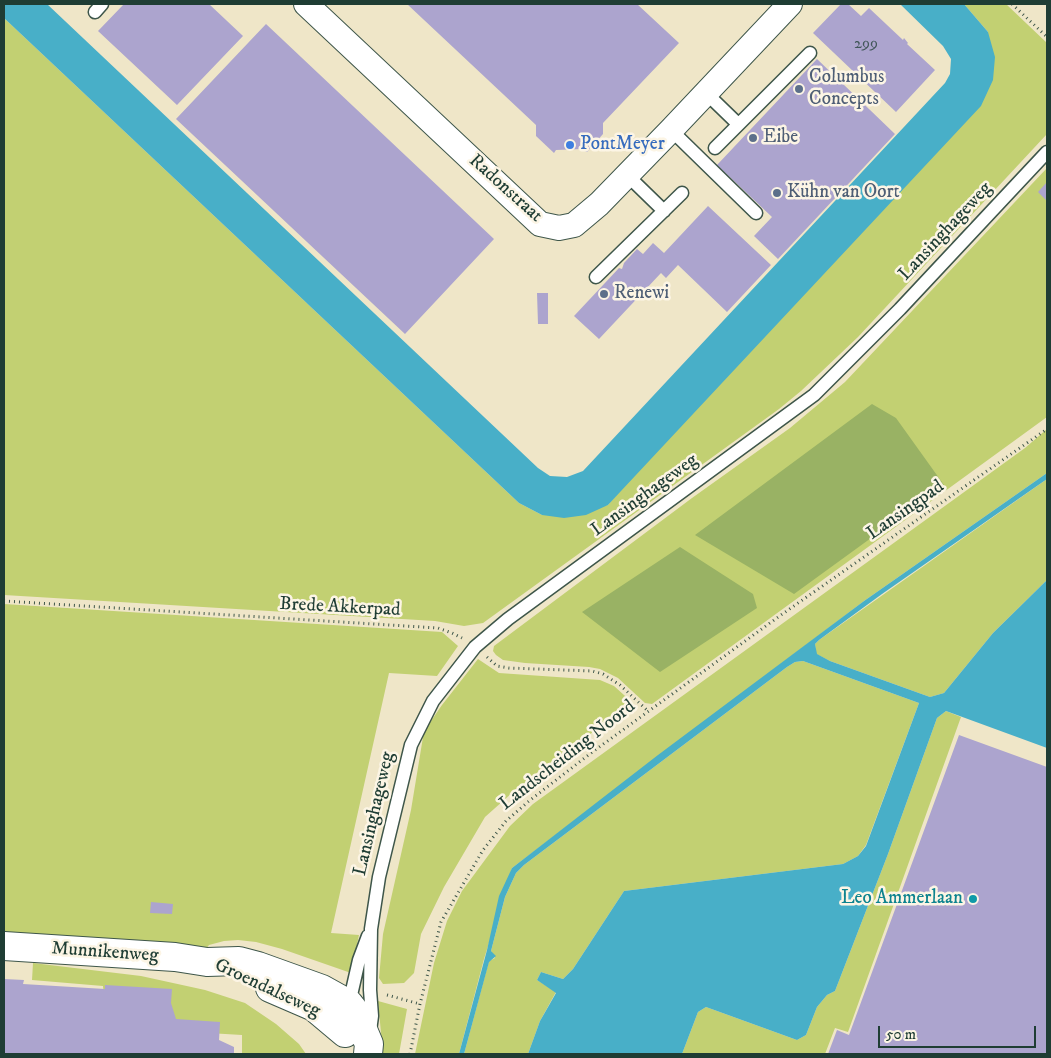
<!DOCTYPE html>
<html>
<head>
<meta charset="utf-8">
<style>
  body { margin:0 }
  #map { position:relative; width:1051px; height:1058px; overflow:hidden; background:#efe6c8; font-family:"IM FELL DW Pica",serif }
  canvas { display:block }
  .frame { position:absolute; inset:0; border:5px solid #1f3d34; pointer-events:none }
  .scale { position:absolute; left:878px; top:1026px; width:158px; height:22px; box-sizing:border-box; border:2px solid #1f3d34; border-top:0; padding-left:6px; font-size:15px; line-height:18px; white-space:nowrap; color:#1f3d34; -webkit-text-stroke:4px #fcf5e5; paint-order:stroke }
</style>
</head>
<body>
<div id="map">
<canvas width="1051" height="1058"></canvas>
<div class="frame"></div>
<div class="scale">50 m</div>
</div>
<script>
const c = document.querySelector('canvas').getContext('2d');
c.lineJoin = 'round';
function fill(path, color) { c.fillStyle = color; c.fill(path, 'evenodd'); }
const toPath = rows => new Path2D(rows.map(r => 'M' + r).join(''));
function stroke(path, color, width, dash) { c.strokeStyle = color; c.lineWidth = width; c.lineCap = dash ? 'butt' : 'round'; c.setLineDash(dash || []); c.stroke(path); }
function drawText(font, color, halo, rows, align = 'center') {
  c.font = font + ' "IM FELL DW Pica",serif'; c.lineWidth = 5; c.setLineDash([]); c.textBaseline = 'middle'; c.strokeStyle = halo; c.fillStyle = color; for (const [text, x, y, turn = 0] of rows) {
    c.save(); c.translate(x, y); c.rotate((+turn || 0) * Math.PI / 180); c.textAlign = isNaN(turn) ? turn : align; if (halo) c.strokeText(text, 0, 0); c.fillText(text, 0, 0); c.restore();
  }
}
fill(toPath([
  [964,4,1006,4,1047,43,1047,134,858,337,801,391,779,409,483,623,464,626,435,621,4,595,4,18,519,503,542,515,608,505,988,32],
  [1047,168,1047,417,652,704,645,703,618,678,600,669,589,667,525,663,503,660,496,655,493,651,494,646,692,498,790,428,845,382],
  [1047,429,1047,473,864,601,512,868,484,959,459,1054,415,1054,434,963,447,921,462,891,510,826,533,804,1025,448],
  [1047,479,1047,580,993,633,944,693,930,697,830,661,816,654,815,644,819,640],
  [4,604,442,632,458,646,437,676,389,673,331,933,359,935,351,973,282,949,256,942,238,940,224,941,209,945,203,953,4,935],
  [478,659,499,673,600,680,614,686,634,704,567,750,512,793,485,817,444,887,421,934,414,973,404,983,383,984,379,978,383,934,411,810,424,731,442,705],
  [803,661,919,703,866,845,858,856,843,864,624,891,573,969,563,979,541,972,537,980,556,992,540,1021,528,1054,464,1054,489,961,495,958,491,951,505,897,516,873,524,865,787,667,795,662],
  [946,711,961,717,848,1032,835,1028,825,1054,682,1054,698,1012,706,1007,797,1040,806,1035,817,1007,827,995,835,991,888,854,937,718],
  [33,963,141,976,205,990,245,1003,276,1024,299,1044,306,1054,242,1054,242,1035,107,1027,103,986,32,980],
  [378,1001,407,1009,399,1054,383,1054]
]), '#c2d072');
fill(toPath([
  [872,404,896,418,944,485,794,594,695,535],
  [680,547,753,594,757,608,660,672,582,612]
]), '#99b264');
fill(toPath([
  [4,4,47,4,538,468,550,476,567,477,583,471,945,83,950,74,951,59,943,46,900,4,964,4,988,32,995,57,993,80,981,106,621,491,608,505,586,515,564,518,542,515,519,503,4,18],
  [1047,473,1047,479,882,594,819,640,815,644,817,654,830,661,930,697,944,693,993,633,1047,580,1047,748,946,711,937,718,888,854,835,991,827,995,817,1007,806,1035,797,1040,706,1007,698,1012,682,1054,528,1054,540,1021,556,993,537,980,541,972,563,979,573,969,624,891,843,864,858,856,866,846,919,703,803,661,795,662,787,667,524,865,516,873,505,897,491,951,496,956,489,962,464,1054,459,1054,487,950,499,896,512,868,658,755,864,601]
]), '#48afc8');
fill(toPath([
  [124,4,209,4,243,36,177,105,98,31],
  [407,4,637,4,679,43,603,123,603,134,587,152,581,149,556,150,554,153,536,136,536,125],
  [841,4,848,4,861,16,869,8,903,40,904,38,908,43,907,44,935,70,896,112,813,33],
  [266,24,494,239,405,334,176,119],
  [817,59,895,134,778,259,754,236,772,217,717,165],
  [1047,182,1047,201,1038,192],
  [708,206,771,265,727,312,678,265,666,278,661,273,599,339,574,316,619,268,622,269,624,263,637,249,643,254,653,243,664,253],
  [537,293,548,293,548,324,538,324],
  [959,735,1047,767,1047,1054,828,1054,837,1030,849,1035],
  [151,902,173,904,172,914,150,913],
  [4,979,24,980,23,984,105,989,105,985,172,989,171,1003,176,1019,220,1022,219,1040,234,1047,234,1054,4,1054]
]), '#aca4ce');
const lane = toPath([
  [95,12,102,4],
  [706,93,738,124],
  [671,130,756,213],
  [715,148,810,53],
  [627,175,664,211],
  [596,277,682,193],
  [349,1004,359,960,368,936],
  [370,1031,372,1016,370,990,371,929,379,877,411,745,433,701,475,647,508,619,814,395,900,309,1047,152]
]);
const street = toPath([
  [306,4,540,224,559,228,574,225,599,204,671,130,790,4]
]);
const secondary = toPath([
  [4,946,175,957,207,962,239,961,258,966,322,989,349,1004,356,1013,369,1044,368,1054],
  [270,988,314,1007,345,1033]
]);
stroke(lane, '#3e564a', 15);
stroke(street, '#3e564a', 26);
stroke(secondary, '#3e564a', 30);
stroke(toPath([
  [1012,4,1047,37],
  [4,601,438,628,452,633,462,638],
  [487,657,497,666,509,668,592,671,603,674,620,685,648,711],
  [387,995,420,1004],
  [410,1054,420,1004,441,922,483,850,506,821,529,801,591,753,781,615,1047,429]
]), '#3e564a', 3, [1, 4]);
stroke(lane, '#fff', 12);
stroke(street, '#fff', 24);
stroke(secondary, '#fff', 28);
for (const [x, y, r, color] of [
  [799,89,5,"#5c6f8a"],
  [753,138,5,"#5c6f8a"],
  [570,145,5,"#3f7fe0"],
  [777,193,5,"#5c6f8a"],
  [604,294,5,"#5c6f8a"],
  [973,899,5,"#0f9aa8"]
]) { const dot = new Path2D(); dot.arc(x, y, r, 0, 2 * Math.PI); c.fillStyle = color; c.fill(dot); stroke(dot, '#fcf5e5', 2); }
drawText('16px', '#42575a', null, [
  ["299",866,45]
]);
drawText('19px', '#4e5e75', '#fcf5e5', [
  ["Columbus",809,78],
  ["Concepts",809,100],
  ["Eibe",763,138],
  ["Kühn van Oort",787,193],
  ["Renewi",614,294]
], 'left');
drawText('19px', '#366cbe', '#fcf5e5', [
  ["PontMeyer",580,145]
], 'left');
drawText('19px', '#1f3d34', '#fcf5e5', [
  ["Radonstraat",505,189,42],
  ["Lansinghageweg",946,232,-47],
  ["Lansinghageweg",645,496,-36],
  ["Lansingpad",906,511,-35],
  ["Brede Akkerpad",340,608,3],
  ["Landscheiding Noord",568,756,-38],
  ["Lansinghageweg",375,814,-77],
  ["Munnikenweg",105,953,4],
  ["Groendalseweg",267,989,25]
]);
drawText('19px', '#0d838f', '#fcf5e5', [
  ["Leo Ammerlaan",963,899]
], 'right');
</script>
</body>
</html>
